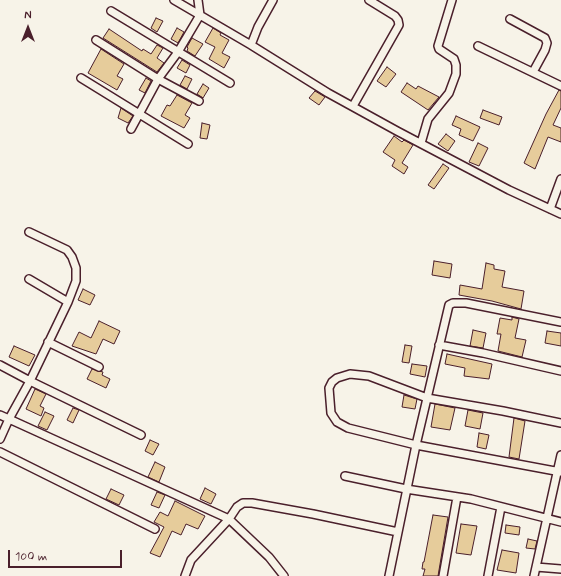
<!DOCTYPE html>
<html>
<head>
<meta charset="utf-8">
<style>
  body { margin:0 }
  #map { position:relative; width:561px; height:576px; overflow:hidden; background:#f7f3e8; font-family:Mynerve,sans-serif }
  canvas { display:block }
  .north { position:absolute; left:8px; top:8px; width:40px; height:40px; -webkit-text-stroke:3px #f7f3e8; paint-order:stroke; rotate:0deg; font-size:11px; font-weight:700; line-height:16px; text-align:center; color:#4a1f2b }
  .north::after { content:''; display:block; margin:auto; width:14px; height:18px; background:#4a1f2b; clip-path:polygon(50% 0,100% 100%,50% 72%,0 100%) }
  .scale { position:absolute; left:8px; top:550px; width:114px; height:18px; box-sizing:border-box; border:2px solid #4a1f2b; border-top:0; padding-left:5px; font-size:12px; line-height:14px; white-space:nowrap; color:#4a1f2b; -webkit-text-stroke:3px #f7f3e8; paint-order:stroke }
</style>
</head>
<body>
<div id="map">
<canvas width="561" height="576"></canvas>
<div class="north">N</div>
<div class="scale">100 m</div>
</div>
<script>
const c = document.querySelector('canvas').getContext('2d');
c.lineJoin = 'round';
function fill(path, color) { c.fillStyle = color; c.fill(path, 'evenodd'); }
const toPath = rows => new Path2D(rows.map(r => 'M' + r).join(''));
function stroke(path, color, width, dash) { c.strokeStyle = color; c.lineWidth = width; c.lineCap = dash ? 'butt' : 'round'; c.setLineDash(dash || []); c.stroke(path); }
const building = toPath([
  [156,18,163,21,157,32,151,28,156,18],
  [177,28,184,32,178,43,171,39,177,28],
  [213,28,221,33,220,35,229,40,222,53,230,57,224,68,209,59,215,47,205,42,213,28],
  [109,29,142,51,143,49,151,54,157,45,163,48,157,58,164,63,157,72,103,38,109,29],
  [192,38,203,44,195,56,187,51,188,48,187,47,192,38],
  [101,49,124,64,117,76,123,79,117,90,88,73,101,49],
  [182,60,190,65,186,73,177,68,182,60],
  [387,67,396,74,386,87,377,81,387,67],
  [185,76,192,79,187,89,180,85,185,76],
  [146,78,151,81,145,93,139,90,146,78],
  [407,83,416,89,418,86,439,97,428,110,401,92,407,83],
  [203,84,209,88,203,98,197,94,203,84],
  [559,90,561,91,561,108,553,125,561,128,561,142,548,137,535,169,524,163,546,114,559,90],
  [315,91,325,97,319,105,309,98,315,91],
  [177,95,192,103,185,115,190,118,184,128,161,116,167,105,170,106,177,95],
  [121,108,133,116,128,123,118,118,121,108],
  [483,110,502,117,499,125,480,118,483,110],
  [456,116,480,127,473,141,459,135,461,129,452,125,456,116],
  [202,123,210,125,207,139,200,138,202,123],
  [446,134,455,141,448,151,438,144,446,134],
  [394,136,402,142,404,140,413,145,402,163,408,167,404,174,392,166,395,160,383,152,394,136],
  [478,143,488,148,479,166,469,162,478,143],
  [443,164,449,168,434,189,428,185,443,164],
  [434,261,452,264,450,278,432,275,434,261],
  [486,263,494,265,494,269,505,271,502,287,524,291,521,309,492,301,459,295,460,285,482,289,486,263],
  [83,289,95,295,90,305,78,300,83,289],
  [512,317,519,319,515,338,526,340,522,357,498,351,501,334,497,334,500,318,512,320,512,317],
  [99,321,120,331,114,344,103,339,96,354,72,346,79,332,91,338,99,321],
  [473,330,486,333,483,348,470,346,473,330],
  [547,331,561,333,561,346,545,343,547,331],
  [405,345,412,346,409,363,402,362,405,345],
  [14,346,35,355,29,366,9,357,14,346],
  [447,354,492,364,489,379,464,376,465,368,445,364,447,354],
  [412,364,427,366,425,377,410,374,412,364],
  [92,369,103,372,102,375,110,379,106,388,87,379,92,369],
  [35,389,46,394,40,406,44,408,41,416,26,409,35,389],
  [404,395,417,399,415,409,402,407,404,395],
  [435,404,455,408,450,430,431,427,435,404],
  [73,408,79,410,73,423,67,420,73,408],
  [468,410,483,413,480,429,465,426,468,410],
  [45,412,54,416,47,430,38,426,45,412],
  [514,418,525,421,519,459,509,457,514,418],
  [479,433,489,435,486,449,477,447,479,433],
  [150,440,159,444,153,455,145,451,150,440],
  [155,462,165,467,159,482,148,477,155,462],
  [205,488,216,494,211,504,200,499,205,488],
  [111,489,124,495,119,505,106,499,111,489],
  [157,492,165,495,159,508,151,505,157,492],
  [175,501,205,516,198,529,186,524,181,535,172,531,160,557,150,553,164,527,154,522,160,512,168,516,175,501],
  [433,515,448,517,438,576,423,576,425,569,422,569,423,562,424,562,433,515],
  [461,524,477,526,471,555,456,553,461,524],
  [506,525,520,527,519,535,505,533,506,525],
  [528,539,537,541,535,549,526,548,528,539],
  [502,550,519,553,516,573,497,570,502,550]
]);
fill(building, '#e6cc9b');
stroke(building, '#4a1f2b', 1);
const minor = toPath([
  [174,0,251,45],
  [273,0,258,27,251,45,328,93,397,131,509,190,561,214],
  [111,11,230,83],
  [510,19,545,38,547,43,545,50,533,72],
  [96,40,158,79,199,101],
  [478,46,561,86],
  [81,78,188,144],
  [353,106,399,25,398,20,395,16,369,0],
  [131,129,158,79,178,52,200,15,198,0],
  [421,143,428,119,449,93,456,74,456,65,454,59,439,49,438,46,452,0],
  [550,209,561,179],
  [29,232,67,250,72,257,76,268,76,281,68,302],
  [48,342,99,367],
  [439,345,483,353,561,371],
  [0,365,30,381,68,302,29,279],
  [0,415,9,419,30,381,141,435],
  [561,423,503,411,427,398,369,376,350,374,337,378,332,382,329,388,331,413,337,422,348,428,416,445,561,472],
  [0,439,9,419,229,519,269,557,284,576],
  [0,452,155,529],
  [345,476,406,489,471,499,561,522],
  [536,567,561,569],
  [185,576,191,560,229,519,237,507,243,503,252,503,313,514,398,532],
  [389,576,416,445,449,305,453,303,466,303,561,322],
  [443,576,457,497],
  [488,576,501,507],
  [534,576,561,455]
]);
stroke(minor, '#4a1f2b', 10);
stroke(minor, '#f7f3e8', 7);
</script>
</body>
</html>
